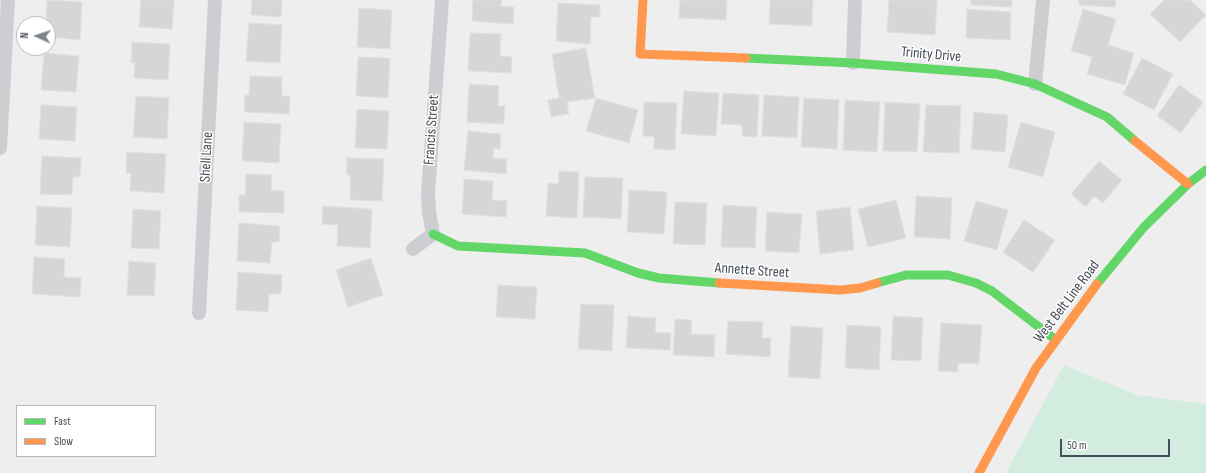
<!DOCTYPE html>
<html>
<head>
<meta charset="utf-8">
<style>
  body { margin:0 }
  #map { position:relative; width:1206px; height:473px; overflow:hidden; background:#eee; font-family:"Sofia Sans Condensed",sans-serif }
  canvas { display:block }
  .legend { position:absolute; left:16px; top:405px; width:140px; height:52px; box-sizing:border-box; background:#fff; border:1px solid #b5b8bd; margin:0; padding:5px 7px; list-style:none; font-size:12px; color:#464e59 }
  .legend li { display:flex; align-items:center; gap:8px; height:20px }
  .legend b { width:20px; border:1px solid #b5b8bd }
  .north { position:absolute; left:16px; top:16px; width:40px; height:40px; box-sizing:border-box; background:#fff; border:1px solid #b5b8bd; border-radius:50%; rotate:273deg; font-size:11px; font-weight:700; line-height:16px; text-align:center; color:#464e59 }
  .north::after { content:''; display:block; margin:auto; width:14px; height:18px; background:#81868d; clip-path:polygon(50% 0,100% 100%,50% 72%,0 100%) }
  .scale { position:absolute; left:1060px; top:439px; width:110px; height:18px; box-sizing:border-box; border:2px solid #464e59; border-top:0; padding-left:5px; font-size:12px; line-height:14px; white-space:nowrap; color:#464e59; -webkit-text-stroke:3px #fff; paint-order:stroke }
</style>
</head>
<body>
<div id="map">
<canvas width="1206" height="473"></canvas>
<ul class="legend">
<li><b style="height:5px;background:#63d668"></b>Fast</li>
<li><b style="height:5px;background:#ff974d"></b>Slow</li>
</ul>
<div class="north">N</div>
<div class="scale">50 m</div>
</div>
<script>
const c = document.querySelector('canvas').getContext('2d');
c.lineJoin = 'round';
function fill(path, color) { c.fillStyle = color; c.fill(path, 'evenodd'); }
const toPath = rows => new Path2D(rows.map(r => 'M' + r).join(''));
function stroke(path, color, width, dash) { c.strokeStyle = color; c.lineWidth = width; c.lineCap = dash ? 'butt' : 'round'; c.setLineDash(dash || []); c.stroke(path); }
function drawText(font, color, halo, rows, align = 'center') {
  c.font = font + ' "Sofia Sans Condensed",sans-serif'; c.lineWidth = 3; c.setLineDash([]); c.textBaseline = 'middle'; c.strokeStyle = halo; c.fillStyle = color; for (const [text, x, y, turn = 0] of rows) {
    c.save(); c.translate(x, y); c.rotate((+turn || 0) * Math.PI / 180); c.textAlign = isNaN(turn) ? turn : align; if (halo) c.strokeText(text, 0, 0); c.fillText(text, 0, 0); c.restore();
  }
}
fill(toPath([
  [1064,365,1137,395,1206,404,1206,473,1006,473]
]), '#d2ede0');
const building = toPath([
  [47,0,82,2,80,40,48,37,48,24,46,24,47,0],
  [141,0,174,0,172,29,139,27,141,0],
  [252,0,282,0,281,17,251,15,252,0],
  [473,0,502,0,501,6,514,7,513,24,472,21,473,0],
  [680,0,727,0,726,20,679,18,680,0],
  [770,0,813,0,812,26,769,24,770,0],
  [889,0,937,0,935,35,887,32,889,0],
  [971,0,1012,0,1012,7,971,5,971,0],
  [1079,0,1116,0,1115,7,1079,5,1079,0],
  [1164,0,1190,0,1206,15,1180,42,1150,14,1164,0],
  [558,3,600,5,600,17,591,17,590,44,556,41,558,3],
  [359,8,392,10,390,49,357,47,359,8],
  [967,9,1011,12,1010,40,966,38,967,9],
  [1083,9,1116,19,1108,45,1134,53,1125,85,1087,74,1092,57,1071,51,1083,9],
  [249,23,282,25,280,63,246,61,249,23],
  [470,33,501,34,500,56,512,57,511,73,468,71,470,33],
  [132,42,170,44,168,80,134,78,135,63,131,63,132,42],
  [586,48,595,98,567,102,569,114,551,117,548,100,559,98,552,54,586,48],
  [44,53,79,56,76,92,41,90,44,53],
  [358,57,390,58,388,98,356,96,358,57],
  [1142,58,1173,74,1154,110,1123,94,1142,58],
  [250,76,282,77,282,96,290,96,289,114,244,112,245,95,249,95,250,76],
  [469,84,499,86,498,106,505,106,504,124,467,122,469,84],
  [1179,85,1203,102,1181,133,1157,116,1179,85],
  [684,91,719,93,716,136,681,134,684,91],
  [723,93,759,95,757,137,742,136,742,125,721,124,723,93],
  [764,95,799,97,797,138,762,136,764,95],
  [136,96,169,98,167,139,133,137,136,96],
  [596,98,638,110,629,143,586,131,596,98],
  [804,98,839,100,837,149,801,147,804,98],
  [845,100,880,102,877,152,843,150,845,100],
  [644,102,677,103,675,150,654,149,654,137,643,136,644,102],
  [885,102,920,104,917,152,883,151,885,102],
  [41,105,77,107,75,141,39,139,41,105],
  [926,105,961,106,959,153,923,152,926,105],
  [357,109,389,111,387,149,355,148,357,109],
  [974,112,1008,115,1005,152,971,149,974,112],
  [244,122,281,124,279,163,242,161,244,122],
  [1021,122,1055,132,1043,177,1008,167,1021,122],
  [468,131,501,134,500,149,494,148,493,158,507,159,506,174,464,170,468,131],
  [127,152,166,154,164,193,130,191,131,173,126,173,127,152],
  [42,156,81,158,80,177,73,177,72,195,40,194,42,156],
  [347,158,384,159,382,201,350,200,350,175,347,175,347,158],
  [1099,161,1122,180,1103,203,1094,196,1086,207,1071,194,1099,161],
  [559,171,579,172,577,218,546,216,548,183,558,184,559,171],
  [246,174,272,175,271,190,284,191,284,213,239,212,239,195,245,195,246,174],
  [585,177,623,178,621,219,583,217,585,177],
  [464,179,493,181,492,200,507,201,506,217,462,214,464,179],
  [629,190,667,192,664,234,627,232,629,190],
  [916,196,952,198,950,239,914,237,916,196],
  [896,200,906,238,868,247,858,209,896,200],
  [976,201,1008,210,997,250,964,241,976,201],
  [675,202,707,203,705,245,673,244,675,202],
  [723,205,757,207,755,248,721,247,723,205],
  [37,206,72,208,70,247,35,245,37,206],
  [323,206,372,209,370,248,337,246,338,225,322,224,323,206],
  [850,207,854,250,820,254,816,211,850,207],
  [133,209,161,211,159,249,131,248,133,209],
  [767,212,802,214,799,253,765,251,767,212],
  [1024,220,1055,240,1033,272,1003,252,1024,220],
  [239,223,280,226,279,242,272,242,270,263,237,261,239,223],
  [34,257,65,259,64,277,81,278,80,297,32,294,34,257],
  [371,258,383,295,348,307,336,270,371,258],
  [129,261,156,263,154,296,127,295,129,261],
  [238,272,282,275,281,294,269,294,268,312,236,310,238,272],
  [498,285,537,287,535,319,496,317,498,285],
  [581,304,614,305,612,351,578,349,581,304],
  [628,316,656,318,655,332,671,333,670,350,626,348,628,316],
  [893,316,923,318,921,361,891,360,893,316],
  [675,319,692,320,691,334,715,335,714,357,673,355,675,319],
  [728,321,763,322,762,338,771,338,770,357,726,354,728,321],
  [941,323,982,325,979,364,958,363,958,372,938,371,941,323],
  [847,325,881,327,879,370,845,368,847,325],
  [791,326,823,328,820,379,788,377,791,326]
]);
fill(building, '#d5d6d8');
stroke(building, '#dfe0e1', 1);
stroke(toPath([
  [853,63,855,0],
  [1035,84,1043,0],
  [0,148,8,0],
  [413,249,433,234,429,212,428,193,442,0],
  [199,313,215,0]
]), '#ccced1', 14);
stroke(toPath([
  [746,58,853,63,996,74,1035,84,1107,117,1135,141],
  [433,234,458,246,585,253,638,273,659,278,719,283],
  [877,283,906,275,948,275,976,283,992,291,1056,340],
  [1097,284,1144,227,1188,184,1206,170]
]), '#63d668', 9);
stroke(toPath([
  [643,0,640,54,746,58],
  [1135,141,1188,184],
  [719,283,840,290,860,288,877,283],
  [979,473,1036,368,1097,284]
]), '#ff974d', 9);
drawText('15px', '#464e59', '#fff', [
  ["Trinity Drive",931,55,5],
  ["Francis Street",432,130,-86],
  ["Shell Lane",207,157,-87],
  ["Annette Street",752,271,4],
  ["West Belt Line Road",1067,302,-53]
]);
</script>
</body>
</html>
